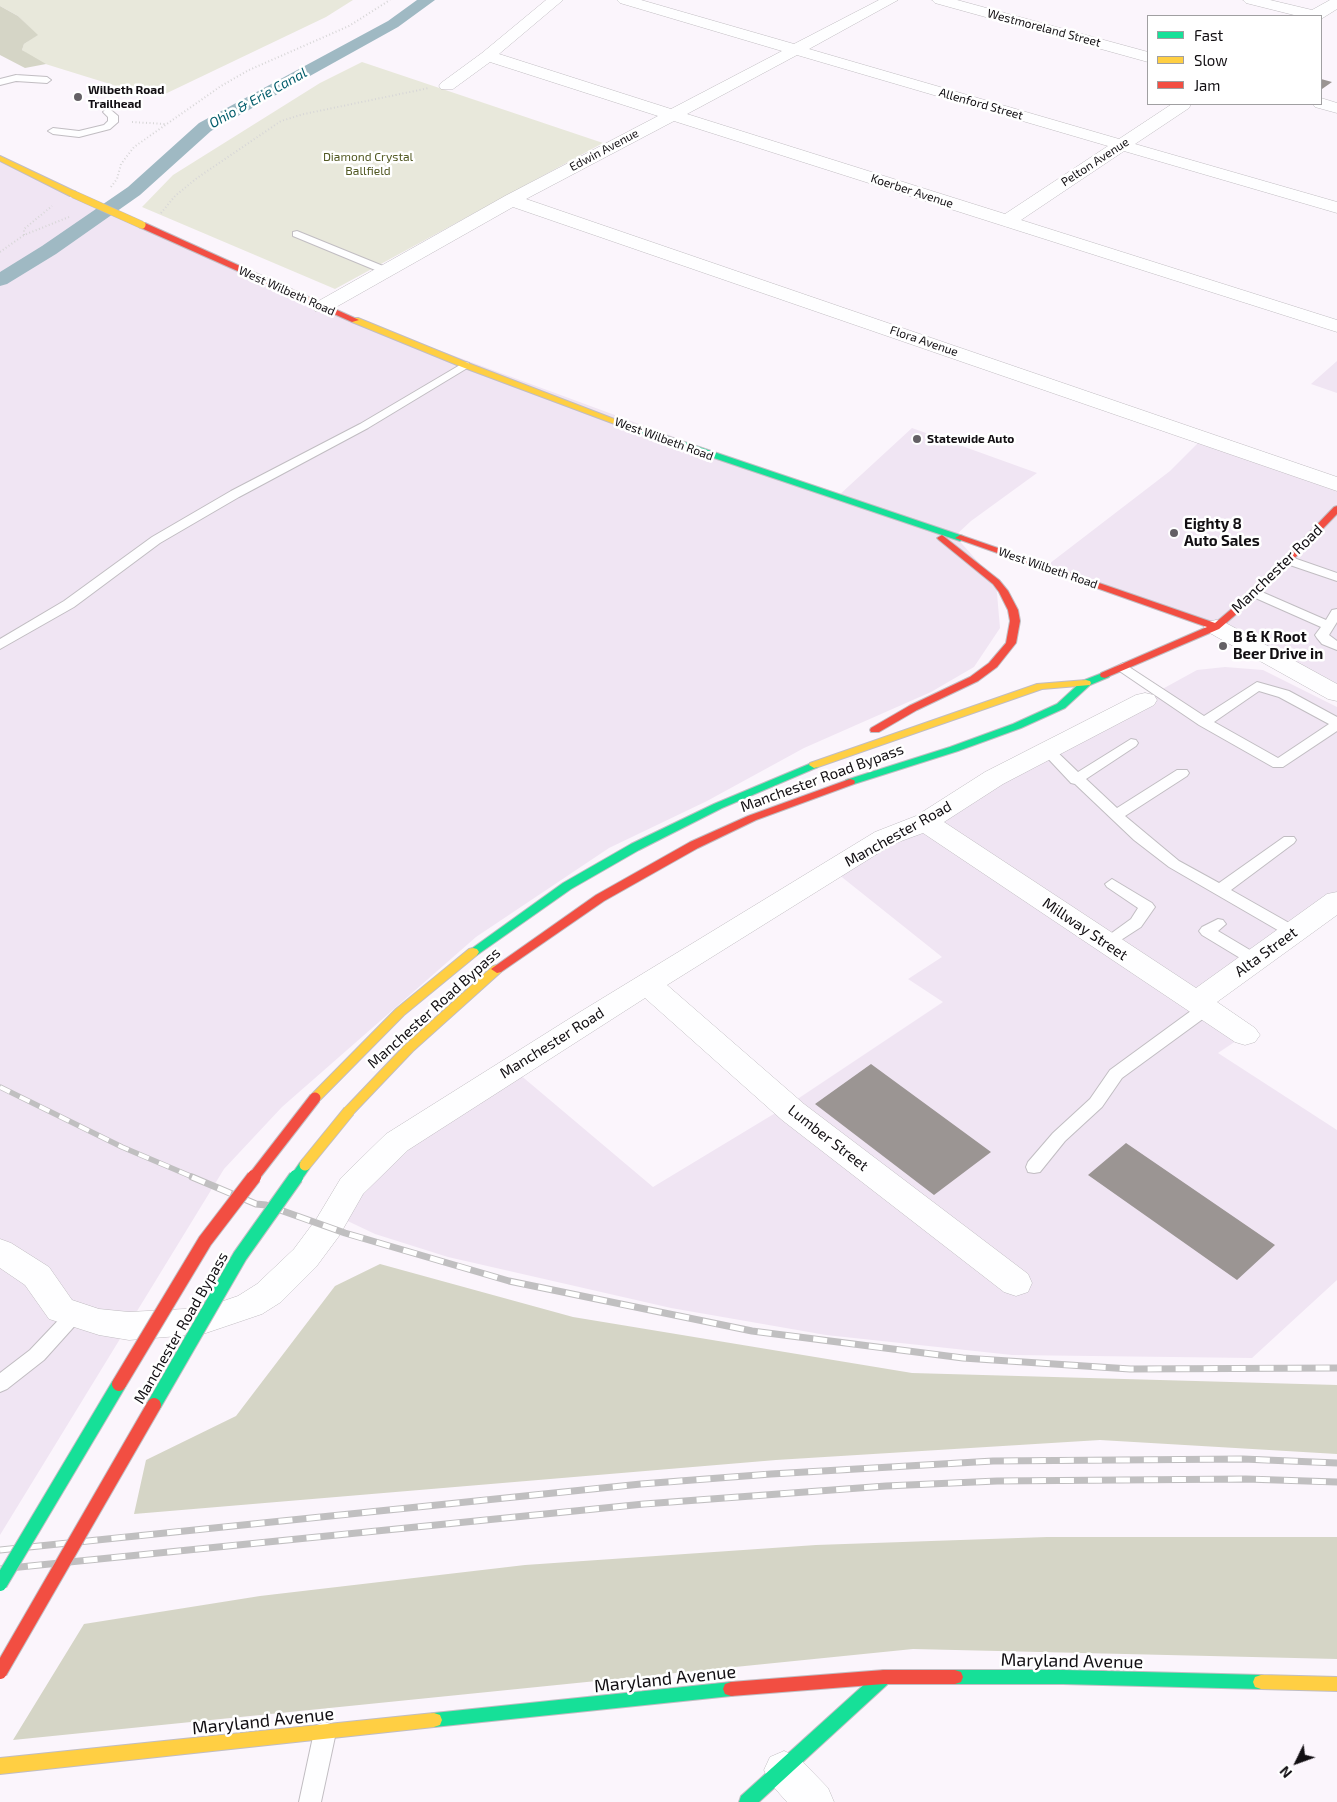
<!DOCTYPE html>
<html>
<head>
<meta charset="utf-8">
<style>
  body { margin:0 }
  #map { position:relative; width:1337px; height:1802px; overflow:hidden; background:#fbf5fc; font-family:"Exo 2",sans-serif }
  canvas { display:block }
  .legend { position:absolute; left:1147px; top:15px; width:175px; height:90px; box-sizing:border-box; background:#fff; border:1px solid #a09fa1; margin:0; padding:6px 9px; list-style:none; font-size:15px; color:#120f13 }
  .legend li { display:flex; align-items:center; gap:10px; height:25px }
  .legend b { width:25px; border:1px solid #a09fa1 }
  .north { position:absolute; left:1272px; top:1737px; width:50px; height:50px; -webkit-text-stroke:4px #fff; paint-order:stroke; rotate:228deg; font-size:14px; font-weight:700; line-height:20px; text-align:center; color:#120f13 }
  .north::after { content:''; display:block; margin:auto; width:18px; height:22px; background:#120f13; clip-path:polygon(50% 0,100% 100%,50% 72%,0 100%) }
</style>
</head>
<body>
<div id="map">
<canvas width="1337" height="1802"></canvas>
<ul class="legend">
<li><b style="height:6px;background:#16e098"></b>Fast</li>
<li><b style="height:6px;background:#ffcf43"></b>Slow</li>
<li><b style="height:6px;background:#f24e42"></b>Jam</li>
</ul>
<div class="north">N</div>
</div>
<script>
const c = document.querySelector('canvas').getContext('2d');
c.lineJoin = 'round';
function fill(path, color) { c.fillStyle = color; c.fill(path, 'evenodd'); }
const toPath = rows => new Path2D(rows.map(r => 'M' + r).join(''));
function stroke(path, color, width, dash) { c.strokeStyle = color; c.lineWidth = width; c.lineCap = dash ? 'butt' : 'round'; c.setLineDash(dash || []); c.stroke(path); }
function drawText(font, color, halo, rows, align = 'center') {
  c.font = font + ' "Exo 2",sans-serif'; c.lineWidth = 5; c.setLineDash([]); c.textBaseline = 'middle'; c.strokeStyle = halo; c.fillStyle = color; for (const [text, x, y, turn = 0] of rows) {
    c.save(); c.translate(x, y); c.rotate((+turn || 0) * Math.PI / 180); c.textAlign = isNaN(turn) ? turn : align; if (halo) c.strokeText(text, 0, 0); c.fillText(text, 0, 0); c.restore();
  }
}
fill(toPath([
  [0,158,322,307,837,497,912,428,1037,473,971,521,955,536,996,582,1000,628,974,667,931,692,804,748,707,801,609,848,476,937,282,1107,224,1169,0,1535],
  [1337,361,1337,393,1311,384],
  [1204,437,1337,484,1337,694,1216,627,1045,567,1170,471],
  [1225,667,1263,670,1337,707,1337,901,1195,1003,1245,1035,1218,1053,1337,1130,1337,1280,1252,1358,1012,1355,826,1335,671,1308,448,1257,375,1234,335,1215,352,1186,512,1068,653,1187,787,1106,943,1002,908,979,942,957,833,870,1197,670]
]), '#f0e5f3');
fill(toPath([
  [0,0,353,0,326,17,165,94,139,93,39,62,22,50,24,44,37,35,18,16,0,6],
  [362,62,603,143,335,289,142,207,173,175,320,83]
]), '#e8e8db');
fill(toPath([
  [0,6,18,16,38,35,24,44,22,50,46,64,25,68,0,55],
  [380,1264,573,1317,912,1373,1337,1385,1337,1454,1100,1440,776,1460,134,1514,146,1460,236,1416,335,1286],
  [1047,1537,1337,1537,1337,1659,913,1649,13,1740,84,1624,260,1596,525,1565,816,1545]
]), '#d5d5c6');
fill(toPath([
  [417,0,435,0,398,27,211,131,140,195,56,254,7,284,0,286,0,272,42,246,128,187,199,123,388,21,417,0]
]), '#9fb9c3');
fill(toPath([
  [1321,79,1332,82,1322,89],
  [871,1064,991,1152,934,1195,815,1104],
  [1126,1143,1275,1245,1237,1280,1088,1175]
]), '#9b9593');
const lane = toPath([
  [16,75,47,77,51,80,47,83,16,81,0,85,0,79,16,75],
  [105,110,111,110,118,116,118,122,110,129,79,137,53,134,48,131,53,128,79,131,104,125,108,121,108,117,103,112,105,110],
  [297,231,388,268,389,270,388,272,380,272,293,236,293,232,297,231],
  [465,362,469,363,469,367,368,428,239,497,160,543,74,607,0,649,0,639,64,601,152,537,231,491,360,424,465,362],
  [1288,556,1337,573,1337,581,1284,563,1282,560,1288,556],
  [1255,589,1326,620,1332,610,1337,609,1337,622,1329,635,1337,641,1337,650,1322,644,1317,638,1315,635,1321,627,1251,596,1249,593,1255,589],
  [1123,663,1204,716,1257,682,1289,691,1337,717,1337,731,1283,767,1273,767,1199,725,1118,670,1116,667,1123,663],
  [1259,691,1279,697,1329,724,1278,758,1214,722,1259,691],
  [1131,739,1136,740,1138,743,1136,746,1086,779,1117,808,1177,770,1187,770,1189,773,1187,776,1125,816,1179,861,1219,883,1284,837,1294,837,1296,840,1294,843,1231,890,1298,928,1301,932,1298,936,1288,936,1169,867,1134,840,1075,784,1071,783,1040,750,1042,747,1052,747,1078,772,1131,739],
  [1112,879,1152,903,1155,907,1141,927,1107,949,1102,948,1099,944,1102,940,1131,919,1138,908,1107,887,1105,884,1112,879],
  [1218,919,1223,920,1226,924,1218,931,1260,956,1263,960,1260,964,1250,964,1202,935,1199,931,1202,927,1218,919],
  [1205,1003,1211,1005,1213,1009,1211,1013,1122,1078,1102,1107,1065,1141,1040,1172,1034,1173,1028,1172,1026,1167,1028,1162,1053,1133,1090,1099,1110,1070,1199,1005,1205,1003],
  [74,1308,80,1310,83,1315,80,1320,44,1360,7,1389,0,1392,0,1373,30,1350,68,1310,74,1308],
  [325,1722,333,1725,336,1732,321,1802,299,1802,314,1732,317,1725,325,1722]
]);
const street = toPath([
  [546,0,563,0,499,54,671,109,782,51,620,3,617,0,641,0,794,44,879,0,898,0,809,49,1119,139,1172,104,1191,104,1189,108,1135,144,1337,202,1337,213,1124,151,1021,220,1337,320,1337,332,674,121,526,199,1337,477,1337,491,513,207,329,311,315,311,312,307,315,303,505,196,658,116,490,62,453,89,441,89,439,86,441,83,482,53,546,0],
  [797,55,1108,146,1005,214,687,114,797,55],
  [932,0,957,0,1148,52,1148,62,935,3,932,0],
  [1243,0,1270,0,1312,10,1330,0,1337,0,1337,9,1321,19,1321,16,1298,16,1246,3,1243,0],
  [1321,98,1337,103,1337,113,1315,107,1313,104,1321,104,1321,98],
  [1216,620,1224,622,1337,684,1337,701,1328,699,1208,632,1204,627,1208,622,1216,620],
  [1145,693,1154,695,1157,700,1154,705,1003,784,944,822,1196,988,1327,894,1337,892,1337,915,1217,1002,1255,1028,1260,1035,1255,1042,1245,1045,1235,1042,923,833,893,844,667,985,804,1104,1028,1274,1032,1283,1028,1292,1016,1296,1004,1292,782,1120,645,998,408,1150,363,1194,339,1236,316,1267,281,1302,262,1314,203,1334,129,1340,99,1335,49,1319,25,1285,0,1268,0,1239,11,1243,49,1267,72,1300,99,1309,129,1312,203,1308,238,1296,257,1284,294,1249,317,1218,341,1178,386,1134,580,1012,875,832,916,816,985,772,1136,695,1145,693],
  [784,1751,798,1757,828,1788,834,1802,787,1802,770,1783,764,1770,770,1757,784,1751]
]);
const fast = toPath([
  [631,424,963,536,965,538,960,541,957,540,628,429,628,425,631,424],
  [1105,672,1109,673,1110,675,1109,677,1090,685,1065,708,1021,728,958,751,854,784,846,784,845,782,846,780,950,747,1013,724,1057,704,1082,681,1105,672],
  [814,762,819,765,818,767,722,808,639,850,571,889,477,955,473,956,467,952,563,883,631,844,714,804,814,762],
  [884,1670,890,1672,892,1677,890,1682,759,1802,739,1802,741,1796,878,1672,884,1670],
  [955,1670,1063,1670,1261,1675,1267,1677,1269,1682,1267,1687,1261,1689,1063,1684,955,1684,949,1682,947,1677,949,1672,955,1670],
  [731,1682,737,1684,739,1689,737,1694,731,1696,434,1727,428,1725,426,1720,428,1715,434,1713,731,1682]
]);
const slow = toPath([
  [0,156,76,192,77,194,70,196,0,161,0,156],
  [352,318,358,318,468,363,635,427,631,430,628,429,462,367,352,322,352,318],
  [1086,680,1090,681,1091,683,1090,685,1042,689,818,767,814,768,809,765,810,763,1037,684,1086,680],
  [473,948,477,949,479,952,477,955,404,1015,319,1101,311,1101,309,1098,311,1095,396,1009,469,949,473,948],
  [497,965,501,966,503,969,501,972,413,1051,353,1114,345,1114,343,1111,345,1108,405,1045,493,966,497,965],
  [1261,1675,1337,1677,1337,1691,1261,1689,1255,1687,1253,1682,1255,1677,1261,1675],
  [434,1713,440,1715,442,1720,440,1725,434,1727,0,1774,0,1758,434,1713]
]);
const jam = toPath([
  [139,223,145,223,359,320,352,322,139,227,139,223],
  [1337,506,1337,514,1261,593,1219,629,1105,678,1101,677,1100,675,1101,673,1207,627,955,538,960,535,963,536,1215,623,1255,589,1334,507,1337,506],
  [942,535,999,580,1008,591,1018,610,1020,621,1016,643,997,667,978,681,917,710,879,732,871,732,870,730,871,728,909,706,970,677,989,663,1006,643,1010,621,1008,610,999,592,993,584,939,540,937,538,942,535],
  [850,779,854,780,855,782,854,784,756,820,698,848,604,901,501,972,497,973,491,969,596,895,690,842,748,816,850,779],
  [884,1670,955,1670,961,1672,963,1677,961,1682,955,1684,884,1684,731,1696,725,1694,723,1689,725,1684,731,1682,884,1670]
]);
stroke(lane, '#c1bdc2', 2);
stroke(street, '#c1bdc2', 1);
stroke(fast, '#c1bdc2', 2);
stroke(slow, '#c1bdc2', 2);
stroke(jam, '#c1bdc2', 2);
stroke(toPath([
  [132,122,165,124],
  [111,187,117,179,121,164,134,147,221,86,249,70,349,26,390,0],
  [161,213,175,196,197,178,281,121,304,114,429,88],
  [24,235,24,229,52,206],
  [0,252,24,235,69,217]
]), '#d7d6d7', 2, [1, 2.5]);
fill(lane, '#fefeff');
fill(street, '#fefeff');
fill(fast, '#16e098');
fill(slow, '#ffcf43');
fill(jam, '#f24e42');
const railFar1 = toPath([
  [0,1087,122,1147,195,1178]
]);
const rail = toPath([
  [192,1177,256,1204,266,1205,345,1233,509,1281,752,1331,963,1358,1130,1369,1337,1368],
  [0,1550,641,1484,771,1474,993,1461,1243,1459,1337,1463],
  [0,1569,644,1504,886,1486,997,1481,1246,1479,1337,1482]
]);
stroke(railFar1, '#c0bfc0', 5.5);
stroke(rail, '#c0bfc0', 7);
stroke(railFar1, '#fff', 4, [11]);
stroke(rail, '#fff', 5, [14]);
const fastBridgeFar1 = toPath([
  [296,1178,305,1165]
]);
const fastBridge = toPath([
  [154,1405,240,1256,296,1177],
  [0,1584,119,1384]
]);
const slowBridgeFar1 = toPath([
  [73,194,142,225]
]);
const slowBridge = toPath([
  [305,1165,349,1111]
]);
const jamBridgeFar1 = toPath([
  [253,1178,315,1098]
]);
const jamBridge = toPath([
  [119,1384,205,1241,254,1177],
  [0,1672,154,1405]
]);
stroke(fastBridgeFar1, '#c1bdc2', 13, []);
stroke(fastBridge, '#c1bdc2', 16, []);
stroke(slowBridgeFar1, '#c1bdc2', 8, []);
stroke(slowBridge, '#c1bdc2', 13, []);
stroke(jamBridgeFar1, '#c1bdc2', 13, []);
stroke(jamBridge, '#c1bdc2', 16, []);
stroke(fastBridgeFar1, '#16e098', 11);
stroke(fastBridge, '#16e098', 14);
stroke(slowBridgeFar1, '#ffcf43', 7);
stroke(slowBridge, '#ffcf43', 11);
stroke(jamBridgeFar1, '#f24e42', 11);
stroke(jamBridge, '#f24e42', 14);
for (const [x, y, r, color] of [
  [78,97,5,"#646065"],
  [917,439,5,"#646065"],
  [1174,533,5,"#646065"],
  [1223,646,5,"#646065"]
]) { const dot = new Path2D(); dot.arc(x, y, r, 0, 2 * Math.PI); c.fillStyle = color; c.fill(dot); stroke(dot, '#fff', 2); }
drawText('12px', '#120f13', '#fff', [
  ["Westmoreland Street",1044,28,15],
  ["Allenford Street",981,104,16],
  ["Edwin Avenue",604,150,-28],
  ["Pelton Avenue",1095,162,-33],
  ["Koerber Avenue",912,191,18],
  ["West Wilbeth Road",287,291,24],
  ["Flora Avenue",924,341,19],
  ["West Wilbeth Road",664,439,20],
  ["West Wilbeth Road",1048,568,19]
]);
drawText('bold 12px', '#120f13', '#fff', [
  ["Wilbeth Road",88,90],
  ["Trailhead",88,104],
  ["Statewide Auto",927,439]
], 'left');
drawText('12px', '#525923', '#fff', [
  ["Diamond Crystal",368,157],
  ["Ballfield",368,171]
]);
drawText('italic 14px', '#035d6c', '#fff', [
  ["Ohio & Erie Canal",258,98,-29]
]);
drawText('bold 15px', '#120f13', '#fff', [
  ["Eighty 8",1184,524],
  ["Auto Sales",1184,541],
  ["B & K Root",1233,637],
  ["Beer Drive in",1233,654]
], 'left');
drawText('15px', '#120f13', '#fff', [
  ["Manchester Road",1277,569,-44],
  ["Manchester Road Bypass",822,778,-20],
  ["Manchester Road",898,834,-29],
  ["Millway Street",1085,929,34],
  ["Alta Street",1266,952,-36],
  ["Manchester Road Bypass",434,1008,-42],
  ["Manchester Road",552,1043,-32],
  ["Lumber Street",828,1138,38],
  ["Manchester Road Bypass",181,1328,-60]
]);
drawText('18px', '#120f13', '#fff', [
  ["Maryland Avenue",1072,1661,1],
  ["Maryland Avenue",665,1679,-6],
  ["Maryland Avenue",263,1721,-6]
]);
</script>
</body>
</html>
